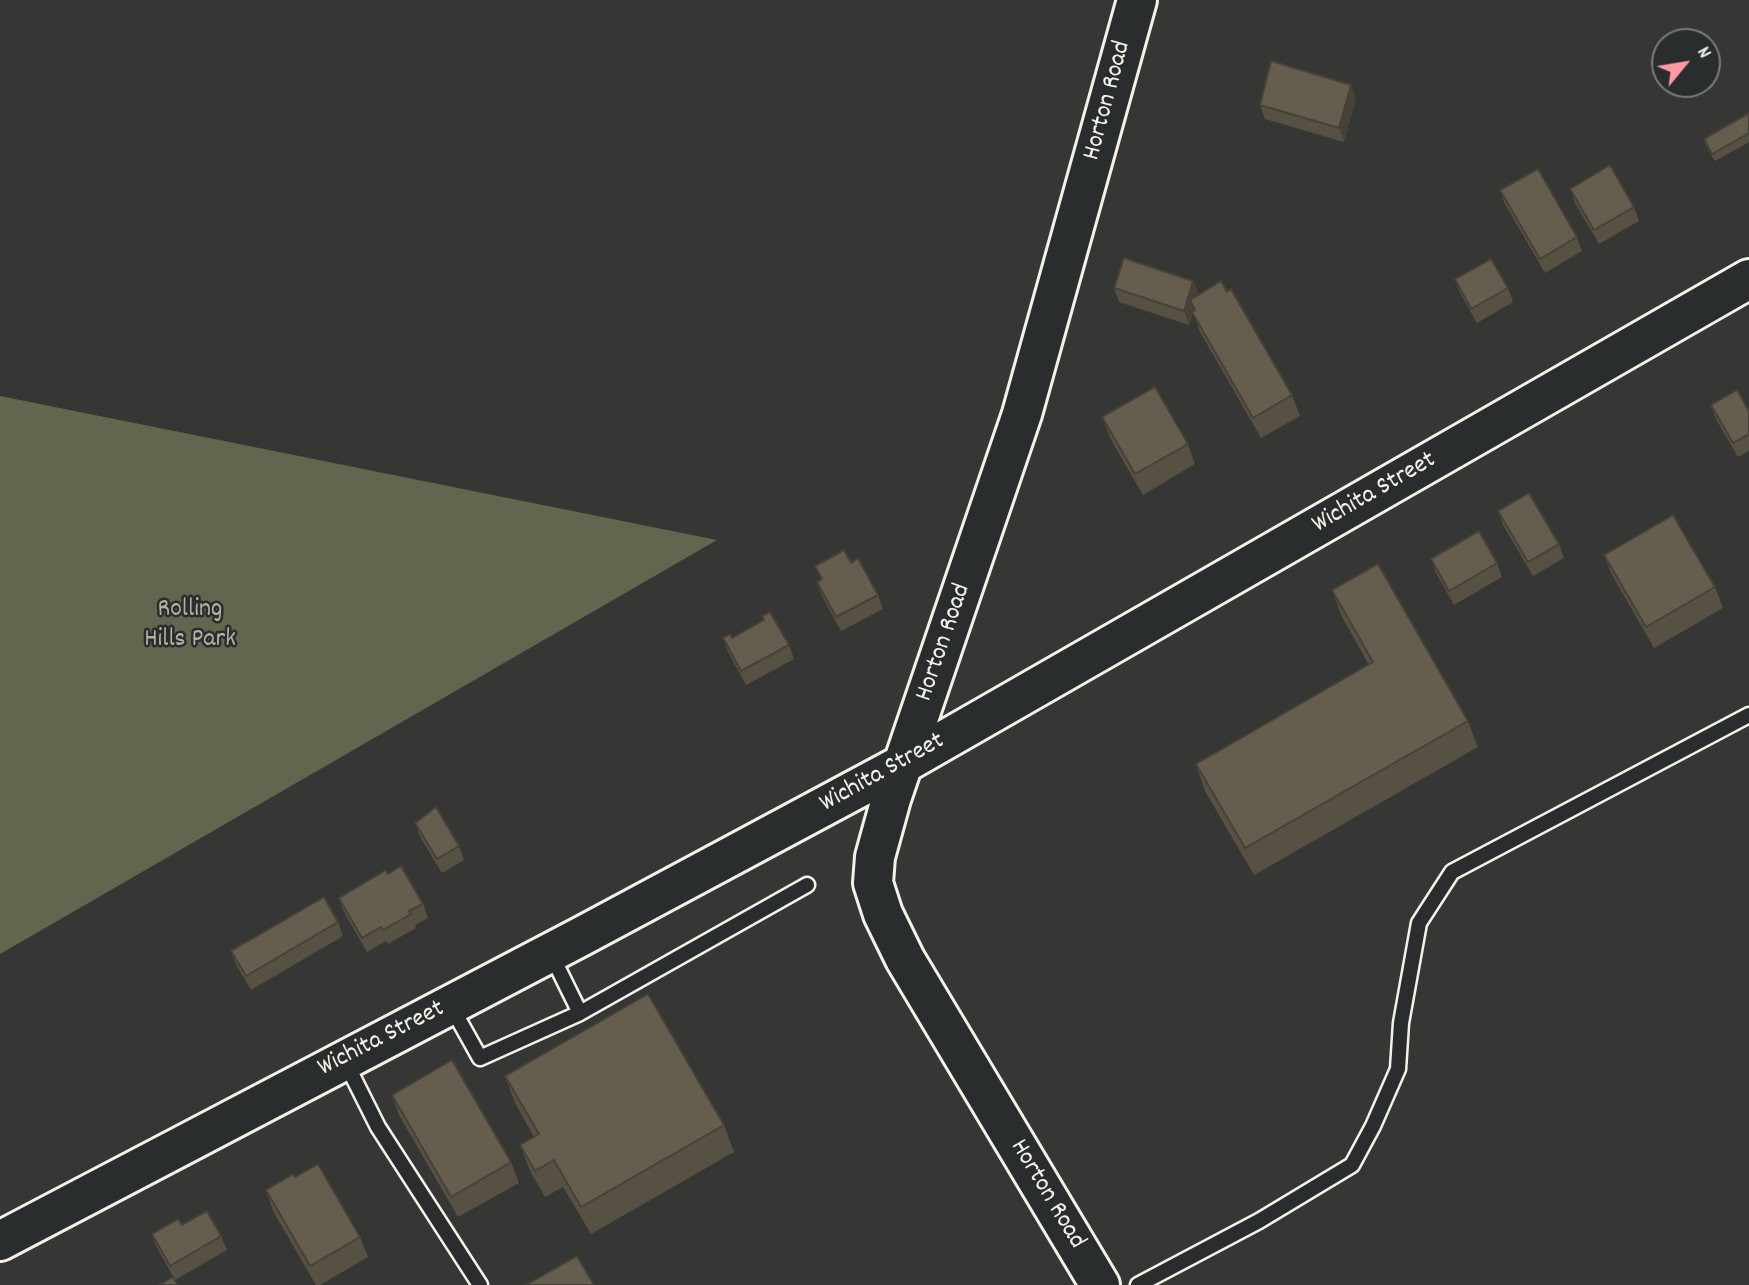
<!DOCTYPE html>
<html>
<head>
<meta charset="utf-8">
<style>
	body { margin:0 }
	#map { position:relative; width:1749px; height:1285px; overflow:hidden; background:#363734; font-family:Dekko,sans-serif }
	canvas { display:block }
	.north { position:absolute; left:1651px; top:28px; width:70px; height:70px; box-sizing:border-box; background:#2a2d2e; border:2px solid #7b7b78; border-radius:50%; rotate:60deg; font-size:19px; font-weight:700; line-height:28px; text-align:center; color:#f4f1e8 }
	.north::after { content:''; display:block; margin:auto; width:24px; height:32px; background:#ff9aa2; clip-path:polygon(50% 0,100% 100%,50% 72%,0 100%) }
</style>
</head>
<body>
<div id="map">
<canvas width="1749" height="1285"></canvas>
<div class="north">N</div>
</div>
<script>
const context = document.querySelector('canvas').getContext('2d');
context.lineJoin = 'round';
function paint(path, color) { context.fillStyle = color; context.fill(path, 'evenodd'); }
const poly = rows => new Path2D(rows.map(r => 'M' + r).join(''));
function stroke(path, color, width, dash) { context.strokeStyle = color; context.lineWidth = width; context.lineCap = dash ? 'butt' : 'round'; context.setLineDash(dash || []); context.stroke(path); }
function write(font, color, halo, rows, align = 'center') {
  context.font = font + ' Dekko,sans-serif'; context.lineWidth = 5; context.setLineDash([]); context.textBaseline = 'middle'; context.strokeStyle = halo; context.fillStyle = color; for (const [text, x, y, turn = 0] of rows) {
    context.save(); context.translate(x, y); context.rotate((+turn || 0) * Math.PI / 180); context.textAlign = isNaN(turn) ? turn : align; if (halo) context.strokeText(text, 0, 0); context.fillText(text, 0, 0); context.restore();
  }
}
paint(poly([
	[0,396,717,540,0,954]
]), '#61674e');
const lane = poly([
	[551,954,580,1013,807,885],
	[451,1006,480,1058,580,1013],
	[345,1061,378,1127,480,1285],
	[1138,1285,1259,1221,1352,1165,1373,1126,1398,1069,1401,1023,1419,923,1452,872,1749,715]
]);
const secondary = poly([
	[0,1241,582,936,903,764,1749,279],
	[1100,1285,905,959,883,914,873,883,875,857,891,799,1022,414,1137,0]
]);
stroke(lane, '#f4f1e8', 19);
stroke(secondary, '#f4f1e8', 44);
stroke(lane, '#2a2d2e', 14);
stroke(secondary, '#2a2d2e', 38);
paint(poly([
	[1351,85,1356,99,1344,142,1265,119,1260,105],
	[1749,113,1749,142,1715,161,1706,146,1704,139],
	[1570,189,1634,207,1639,221,1599,244,1575,203],
	[1500,190,1577,237,1582,251,1545,273,1505,204],
	[1455,279,1508,288,1513,302,1477,323,1460,293],
	[1193,281,1198,295,1292,395,1300,416,1261,438,1200,332,1193,313,1189,325,1119,302,1114,288],
	[1711,405,1749,411,1749,451,1738,457,1716,419],
	[1102,417,1188,444,1195,464,1143,495,1110,438],
	[1498,511,1559,544,1564,558,1533,576,1503,525],
	[1604,555,1715,587,1723,608,1654,648,1612,575],
	[1431,559,1497,563,1502,577,1454,605,1436,573],
	[851,563,878,595,883,609,841,631,822,596,817,582,821,580,815,566],
	[1332,590,1468,721,1478,747,1254,875,1205,791,1196,764,1369,665,1342,617],
	[762,616,789,645,794,659,746,685,728,652,723,638,732,638,763,620],
	[415,823,459,846,464,860,442,873,420,837],
	[388,874,423,904,428,918,415,925,416,928,388,944,386,941,367,952,344,912,339,898],
	[338,922,343,936,251,990,236,965,231,951],
	[505,1076,724,1125,734,1152,591,1234,563,1187,545,1197,530,1171,520,1145,534,1137,515,1103],
	[392,1095,511,1162,519,1183,458,1217,399,1115],
	[295,1177,360,1237,368,1257,320,1285,316,1285,273,1211,266,1190],
	[182,1225,221,1236,227,1250,175,1280,157,1248,152,1234]
]), '#575143');
paint(poly([
	[1351,85,1356,99,1344,142,1339,128],
	[1193,281,1199,295,1190,300,1194,310,1189,325,1184,311]
]), '#474237');
const building = poly([
	[1271,61,1351,85,1339,128,1260,105,1271,61],
	[1749,113,1749,133,1712,154,1704,139,1749,113],
	[1610,165,1634,207,1594,230,1570,189,1610,165],
	[1538,169,1577,237,1540,259,1500,190,1538,169],
	[1124,258,1193,281,1184,311,1114,288,1124,258],
	[1491,259,1508,288,1471,309,1455,279,1491,259],
	[1221,281,1227,292,1231,289,1292,395,1253,418,1192,312,1195,310,1190,300,1221,281],
	[1155,387,1188,444,1135,474,1102,417,1155,387],
	[1737,390,1749,411,1749,434,1733,443,1711,405,1737,390],
	[1529,493,1559,544,1528,562,1498,511,1529,493],
	[1673,515,1715,587,1646,627,1604,555,1673,515],
	[1479,531,1497,563,1449,591,1431,559,1479,531],
	[844,550,851,563,858,558,878,595,836,617,817,582,822,579,815,566,844,550],
	[1378,564,1468,721,1245,848,1196,764,1373,662,1332,590,1378,564],
	[770,612,789,645,741,671,723,638,730,634,732,638,764,620,762,616,770,612],
	[436,807,459,846,437,859,415,823,436,807],
	[401,866,423,904,409,911,411,914,383,930,381,927,362,938,339,898,386,870,388,874,401,866],
	[324,897,338,922,246,976,231,951,324,897],
	[648,994,724,1125,581,1207,554,1160,535,1171,520,1145,539,1134,505,1076,648,994],
	[452,1060,511,1162,451,1197,392,1095,452,1060],
	[318,1164,360,1237,310,1266,266,1190,293,1174,295,1177,318,1164],
	[207,1211,221,1236,170,1266,152,1234,178,1219,182,1225,207,1211],
	[577,1256,594,1285,526,1285,577,1256],
	[173,1277,178,1285,159,1285,173,1277]
]);
paint(building, '#655e4e');
stroke(building, '#474237', 2);
write('26px', '#f4f1e8', '#2a2d2e', [
	["Horton Road",1109,101,-75],
	["Wichita Street",1375,494,-30],
	["Horton Road",945,643,-71],
	["Wichita Street",883,774,-29],
	["Wichita Street",382,1040,-27],
	["Horton Road",1046,1195,59]
]);
write('26px', '#b2b3a3', '#2a2d2e', [
	["Rolling",190,611],
	["Hills Park",190,641]
]);
</script>
</body>
</html>
